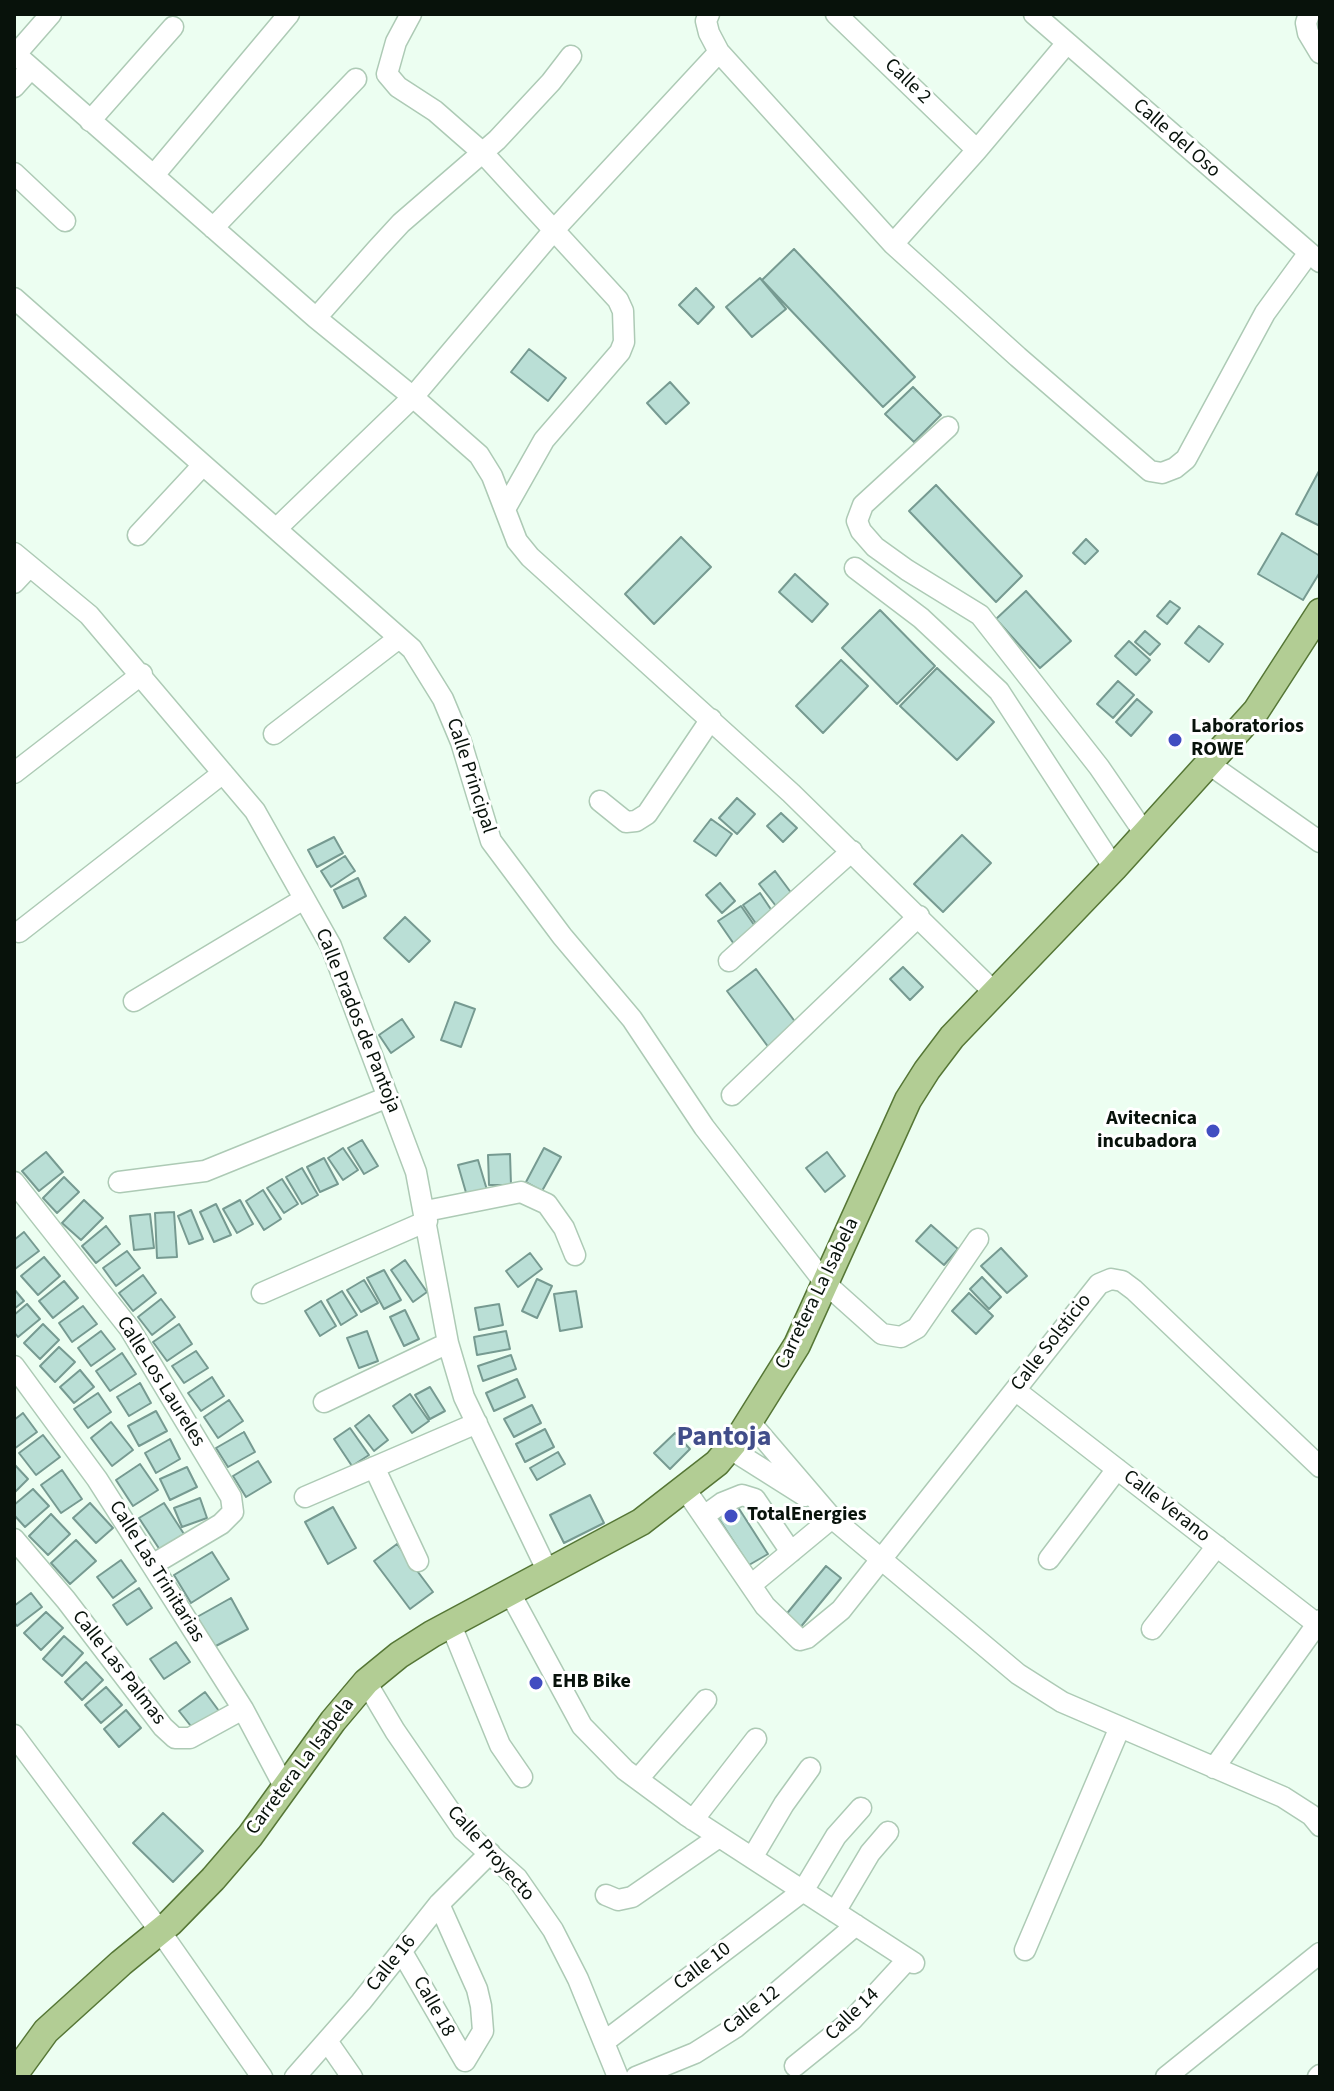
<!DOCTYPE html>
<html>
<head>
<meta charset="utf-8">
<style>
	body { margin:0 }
	#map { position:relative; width:1334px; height:2091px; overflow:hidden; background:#ecfef1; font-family:"Source Sans 3",sans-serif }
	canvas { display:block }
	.frame { position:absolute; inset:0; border:16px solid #08120b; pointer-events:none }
</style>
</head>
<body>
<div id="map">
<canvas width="1334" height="2091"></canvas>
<div class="frame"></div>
</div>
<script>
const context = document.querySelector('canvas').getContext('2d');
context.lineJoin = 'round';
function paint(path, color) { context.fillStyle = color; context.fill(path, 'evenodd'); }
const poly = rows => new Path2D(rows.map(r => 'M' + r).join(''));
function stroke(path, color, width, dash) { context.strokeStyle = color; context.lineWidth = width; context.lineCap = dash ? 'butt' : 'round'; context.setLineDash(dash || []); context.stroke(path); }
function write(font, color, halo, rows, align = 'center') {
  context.font = font + ' "Source Sans 3",sans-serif'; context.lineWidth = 6; context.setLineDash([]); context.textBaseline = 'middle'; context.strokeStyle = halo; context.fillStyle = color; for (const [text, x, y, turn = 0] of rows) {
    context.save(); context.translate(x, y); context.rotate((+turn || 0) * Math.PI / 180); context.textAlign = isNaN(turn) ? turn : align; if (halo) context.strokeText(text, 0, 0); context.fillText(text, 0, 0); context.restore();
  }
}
const building = poly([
	[794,249,915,377,883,407,762,280,794,249],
	[760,278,786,309,752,337,726,307,760,278],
	[696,288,714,307,698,324,679,305,696,288],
	[529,349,566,378,548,401,511,372,529,349],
	[670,382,689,403,666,424,647,403,670,382],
	[913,387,941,415,914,442,885,414,913,387],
	[1319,471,1320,472,1320,526,1296,514,1319,471],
	[936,485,1022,576,996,602,909,511,936,485],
	[1282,533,1320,556,1320,572,1303,600,1258,574,1282,533],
	[681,537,711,567,654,624,625,594,681,537],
	[1086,539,1098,551,1085,564,1073,553,1086,539],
	[795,574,828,604,812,622,779,592,795,574],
	[1026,591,1071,641,1040,668,996,619,1026,591],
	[1170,601,1180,608,1167,624,1157,616,1170,601],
	[880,610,935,666,897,704,842,648,880,610],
	[1199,626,1223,644,1209,662,1185,643,1199,626],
	[1145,631,1160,644,1150,655,1135,642,1145,631],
	[1129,641,1150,660,1136,675,1115,656,1129,641],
	[841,660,868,686,823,733,796,706,841,660],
	[937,668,994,722,957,760,900,706,937,668],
	[1118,681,1134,695,1113,718,1097,704,1118,681],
	[1137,699,1152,712,1131,736,1116,722,1137,699],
	[737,798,755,814,737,834,719,818,737,798],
	[781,813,797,828,783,842,767,826,781,813],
	[711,819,732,834,716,856,694,841,711,819],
	[962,835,991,863,943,912,914,884,962,835],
	[334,837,343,853,317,867,308,850,334,837],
	[345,856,355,871,331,887,321,871,345,856],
	[775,871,795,898,779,910,759,884,775,871],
	[358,878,366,896,343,908,334,890,358,878],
	[720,883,735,901,722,913,706,895,720,883],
	[760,893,776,917,759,928,743,905,760,893],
	[741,906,759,932,736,947,718,921,741,906],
	[405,917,430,941,409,962,384,938,405,917],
	[903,967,923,987,910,1000,890,979,903,967],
	[756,969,799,1027,769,1048,727,991,756,969],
	[455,1002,475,1009,461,1047,441,1040,455,1002],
	[402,1019,414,1037,391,1053,379,1035,402,1019],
	[362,1140,378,1166,364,1174,348,1148,362,1140],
	[343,1148,358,1170,343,1180,328,1158,343,1148],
	[544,1148,561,1157,542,1191,526,1182,544,1148],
	[46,1152,63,1172,39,1191,22,1171,46,1152],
	[827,1152,845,1176,825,1192,806,1168,827,1152],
	[510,1154,511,1185,489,1185,488,1155,510,1154],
	[324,1158,338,1184,320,1192,307,1167,324,1158],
	[478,1160,487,1190,467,1196,458,1165,478,1160],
	[302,1168,318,1195,302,1204,286,1177,302,1168],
	[64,1177,79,1192,57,1213,43,1198,64,1177],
	[282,1179,298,1204,284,1213,267,1188,282,1179],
	[263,1190,281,1219,264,1230,246,1201,263,1190],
	[84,1200,103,1218,81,1240,62,1223,84,1200],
	[240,1200,253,1224,237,1233,223,1209,240,1200],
	[216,1204,231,1235,214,1242,200,1212,216,1204],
	[191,1210,203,1239,189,1244,178,1216,191,1210],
	[174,1212,177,1257,157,1258,155,1213,174,1212],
	[150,1214,154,1248,134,1250,130,1216,150,1214],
	[931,1225,958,1249,944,1265,916,1241,931,1225],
	[106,1226,120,1244,96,1263,82,1246,106,1226],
	[24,1232,39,1251,15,1269,14,1240,24,1232],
	[1001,1248,1027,1276,1007,1293,981,1266,1001,1248],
	[127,1251,140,1268,116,1286,103,1268,127,1251],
	[530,1253,542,1269,518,1287,506,1271,530,1253],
	[44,1257,60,1276,38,1295,21,1276,44,1257],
	[405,1260,427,1292,413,1302,391,1270,405,1260],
	[384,1270,401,1300,384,1309,367,1278,384,1270],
	[143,1275,156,1293,133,1311,119,1293,143,1275],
	[982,1277,1001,1297,989,1309,970,1289,982,1277],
	[537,1279,552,1286,537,1318,522,1311,537,1279],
	[364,1280,378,1303,361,1312,347,1290,364,1280],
	[64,1281,78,1298,53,1318,39,1301,64,1281],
	[14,1289,24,1301,14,1309,14,1289],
	[342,1291,357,1315,341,1325,327,1300,342,1291],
	[576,1291,582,1327,560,1331,554,1294,576,1291],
	[969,1293,993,1316,976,1334,952,1311,969,1293],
	[161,1299,175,1317,152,1335,138,1317,161,1299],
	[321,1301,336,1326,320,1336,305,1311,321,1301],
	[27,1304,40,1319,18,1337,14,1332,14,1315,27,1304],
	[499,1304,503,1325,479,1330,475,1308,499,1304],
	[83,1306,97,1324,72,1342,59,1323,83,1306],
	[405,1310,419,1339,404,1346,390,1317,405,1310],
	[43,1324,59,1340,40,1359,24,1343,43,1324],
	[179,1324,192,1344,167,1361,153,1342,179,1324],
	[101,1331,115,1349,91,1366,78,1348,101,1331],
	[367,1331,378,1361,359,1368,347,1338,367,1331],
	[506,1331,510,1349,477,1355,474,1337,506,1331],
	[59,1347,75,1362,55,1382,40,1366,59,1347],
	[196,1351,208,1368,184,1383,172,1366,196,1351],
	[122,1353,136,1374,110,1391,96,1371,122,1353],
	[511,1355,516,1369,483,1381,478,1366,511,1355],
	[80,1370,94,1387,74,1403,60,1387,80,1370],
	[212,1377,224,1396,201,1411,188,1393,212,1377],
	[517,1379,525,1397,494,1411,486,1393,517,1379],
	[140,1383,151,1403,129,1416,117,1397,140,1383],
	[430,1387,445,1411,430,1419,415,1395,430,1387],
	[98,1393,111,1412,88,1428,74,1409,98,1393],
	[410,1394,429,1421,412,1433,393,1406,410,1394],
	[229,1400,243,1421,218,1438,204,1417,229,1400],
	[532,1405,541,1423,514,1437,504,1419,532,1405],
	[156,1411,167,1431,139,1446,128,1426,156,1411],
	[23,1413,37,1432,14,1449,14,1420,23,1413],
	[369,1415,388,1440,374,1451,355,1426,369,1415],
	[111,1422,133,1450,112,1466,91,1438,111,1422],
	[350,1428,369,1455,352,1466,334,1439,350,1428],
	[545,1429,554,1447,525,1462,516,1444,545,1429],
	[244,1432,255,1452,228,1467,216,1448,244,1432],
	[675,1433,690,1449,670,1469,654,1453,675,1433],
	[43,1435,60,1457,36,1475,19,1453,43,1435],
	[170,1439,180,1459,156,1473,145,1453,170,1439],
	[558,1452,565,1464,537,1480,530,1468,558,1452],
	[258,1461,271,1482,246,1497,233,1476,258,1461],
	[14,1464,28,1479,14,1493,14,1464],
	[140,1464,158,1490,133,1506,116,1480,140,1464],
	[187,1467,197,1487,170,1500,160,1479,187,1467],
	[62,1470,82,1499,61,1513,41,1485,62,1470],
	[33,1489,49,1506,25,1527,14,1515,14,1505,33,1489],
	[590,1495,604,1523,564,1543,550,1515,590,1495],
	[200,1498,207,1518,182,1527,174,1508,200,1498],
	[90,1503,113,1528,96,1543,73,1518,90,1503],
	[164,1503,184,1534,160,1550,139,1518,164,1503],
	[736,1504,768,1554,749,1565,717,1516,736,1504],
	[333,1507,356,1548,328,1564,305,1522,333,1507],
	[51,1514,70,1534,48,1555,29,1536,51,1514],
	[76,1540,96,1561,70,1584,51,1563,76,1540],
	[397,1544,433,1592,410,1609,374,1561,397,1544],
	[212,1552,229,1579,191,1603,174,1575,212,1552],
	[121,1560,136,1581,113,1598,97,1577,121,1560],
	[826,1566,841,1578,799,1629,784,1617,826,1566],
	[139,1588,152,1608,127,1625,113,1605,139,1588],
	[31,1593,42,1607,17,1626,14,1622,14,1606,31,1593],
	[231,1598,248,1629,214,1647,197,1617,231,1598],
	[46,1612,63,1628,41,1650,24,1633,46,1612],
	[64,1636,83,1653,62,1676,43,1659,64,1636],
	[176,1642,190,1662,164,1679,150,1659,176,1642],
	[86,1662,103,1680,82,1700,65,1682,86,1662],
	[106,1687,122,1705,101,1723,85,1705,106,1687],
	[205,1692,219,1711,194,1730,179,1711,205,1692],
	[126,1710,141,1728,119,1747,104,1729,126,1710],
	[163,1813,203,1851,173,1882,133,1843,163,1813]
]);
paint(building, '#badfd6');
stroke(building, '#769a91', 2);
const minor = poly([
	[411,14,396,42,387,74,398,87,435,111,483,153,618,300,623,311,624,342,620,352,544,440,505,509],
	[709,14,706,21,709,33,719,52,893,244,1018,357,1150,471,1162,473,1175,468,1186,459,1265,313,1308,254],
	[836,14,977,150],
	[1034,14,1320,262],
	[1309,14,1306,23,1308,33,1320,53],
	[14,53,316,318,413,397,479,455,492,476,517,541,530,557,791,793,994,992],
	[16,54,51,14],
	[14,87,31,68],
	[90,121,173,27],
	[14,173,65,221],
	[154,175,289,14],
	[213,228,356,79],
	[893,244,977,150,1067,43],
	[14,298,412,649,443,699,461,742,491,841,562,936,632,1019,704,1127,825,1283,882,1334,901,1337,917,1328,978,1239],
	[316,318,377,249,401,223,497,140,551,82,571,56],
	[948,427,863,505,857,521,861,531,875,547,907,570,980,615,1099,767,1145,834],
	[276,529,413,397,554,230,719,52],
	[138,535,203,465],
	[14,553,89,615,255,811,331,946,416,1172,448,1343,464,1397,548,1572],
	[855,568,921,618,999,691,1114,868],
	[14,583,29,567],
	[274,734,399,638],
	[1209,764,1320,842],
	[14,773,142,674],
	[600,801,626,822,636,821,647,814,711,719],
	[19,932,223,773],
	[729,961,852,851],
	[134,1001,304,899],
	[732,1095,919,916],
	[14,1182,130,1329,231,1497,233,1512,221,1524,152,1565],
	[119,1182,205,1171,388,1097],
	[426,1211,521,1192,547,1204,564,1228,575,1255],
	[262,1293,427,1221],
	[14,1366,97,1479,152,1565,243,1709,285,1788],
	[1015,1390,1317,1624],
	[324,1402,448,1343],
	[749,1421,832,1518,1018,1674,1062,1702,1283,1797,1311,1815,1320,1826],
	[729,1448,805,1496],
	[374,1467,418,1561],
	[685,1489,765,1606,800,1640,807,1638,841,1610,1099,1284,1111,1279,1122,1281,1134,1290,1320,1467],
	[305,1497,477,1423],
	[704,1516,722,1503,742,1495,755,1499,791,1552],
	[14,1539,66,1600,163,1727,175,1738,190,1738,243,1709],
	[1049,1559,1117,1469],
	[751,1585,832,1518],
	[510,1593,582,1726,625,1770,686,1815,914,1963],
	[451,1625,500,1745,522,1777],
	[1152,1629,1217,1546],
	[366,1682,395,1731,463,1830,517,1878,553,1930,578,1979,618,2077],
	[14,1735,160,1931,262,2077],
	[1214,1768,1320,1620],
	[638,1779,706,1700],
	[693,1820,756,1739],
	[752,1858,784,1804,810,1768],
	[606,1895,618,1900,632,1897,719,1837],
	[835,1912,870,1853,888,1832],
	[1025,1950,1120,1727],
	[402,1952,465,2061,483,2031,481,2006,477,1989,439,1904],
	[327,2041,352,2077],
	[604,2042,803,1891,836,1836,861,1808],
	[795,2066,852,2020,908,1959],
	[295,2077,361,2002,439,1904,490,1853],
	[636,2077,695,2053,736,2027,856,1925],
	[1166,2077,1320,1953],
	[1318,2077,1320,2075]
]);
const major = poly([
	[14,2075,46,2031,121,1963,170,1923,213,1879,250,1836,333,1721,366,1682,399,1655,432,1634,641,1522,717,1463,742,1433,797,1345,908,1100,927,1070,952,1037,1114,868,1256,711,1320,612]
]);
stroke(minor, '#adcab5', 23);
stroke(major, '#557635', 29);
stroke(minor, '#fff', 20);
stroke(major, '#b2cd94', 26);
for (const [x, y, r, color] of [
	[1175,740,8,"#414dc1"],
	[1213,1131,8,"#414dc1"],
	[731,1516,8,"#414dc1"],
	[536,1683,8,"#414dc1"]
]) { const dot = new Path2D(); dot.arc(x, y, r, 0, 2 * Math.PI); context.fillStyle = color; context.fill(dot); stroke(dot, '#fff', 3); }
write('20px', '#08120b', '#fff', [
	["Calle 2",907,82,44],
	["Calle del Oso",1176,139,41],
	["Calle Principal",470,776,72],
	["Calle Prados de Pantoja",357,1021,68],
	["Carretera La Isabela",818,1294,-64],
	["Calle Solsticio",1052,1343,-52],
	["Calle Los Laureles",160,1382,58],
	["Calle Verano",1166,1507,38],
	["Calle Las Trinitarias",156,1572,58],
	["Calle Las Palmas",118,1668,52],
	["Carretera La Isabela",301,1767,-53],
	["Calle Proyecto",490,1854,48],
	["Calle 16",392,1964,-51],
	["Calle 10",703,1967,-37],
	["Calle 18",433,2007,61],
	["Calle 12",752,2011,-38],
	["Calle 14",853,2015,-44]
]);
write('bold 20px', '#08120b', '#fff', [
	["Laboratorios",1191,728],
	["ROWE",1191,751],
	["Avitecnica",1197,1120,"right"],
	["incubadora",1197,1143,"right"],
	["TotalEnergies",747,1516],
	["EHB Bike",552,1683]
], 'left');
write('bold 28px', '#414d8a', '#fff', [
	["Pantoja",724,1439]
]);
</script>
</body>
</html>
